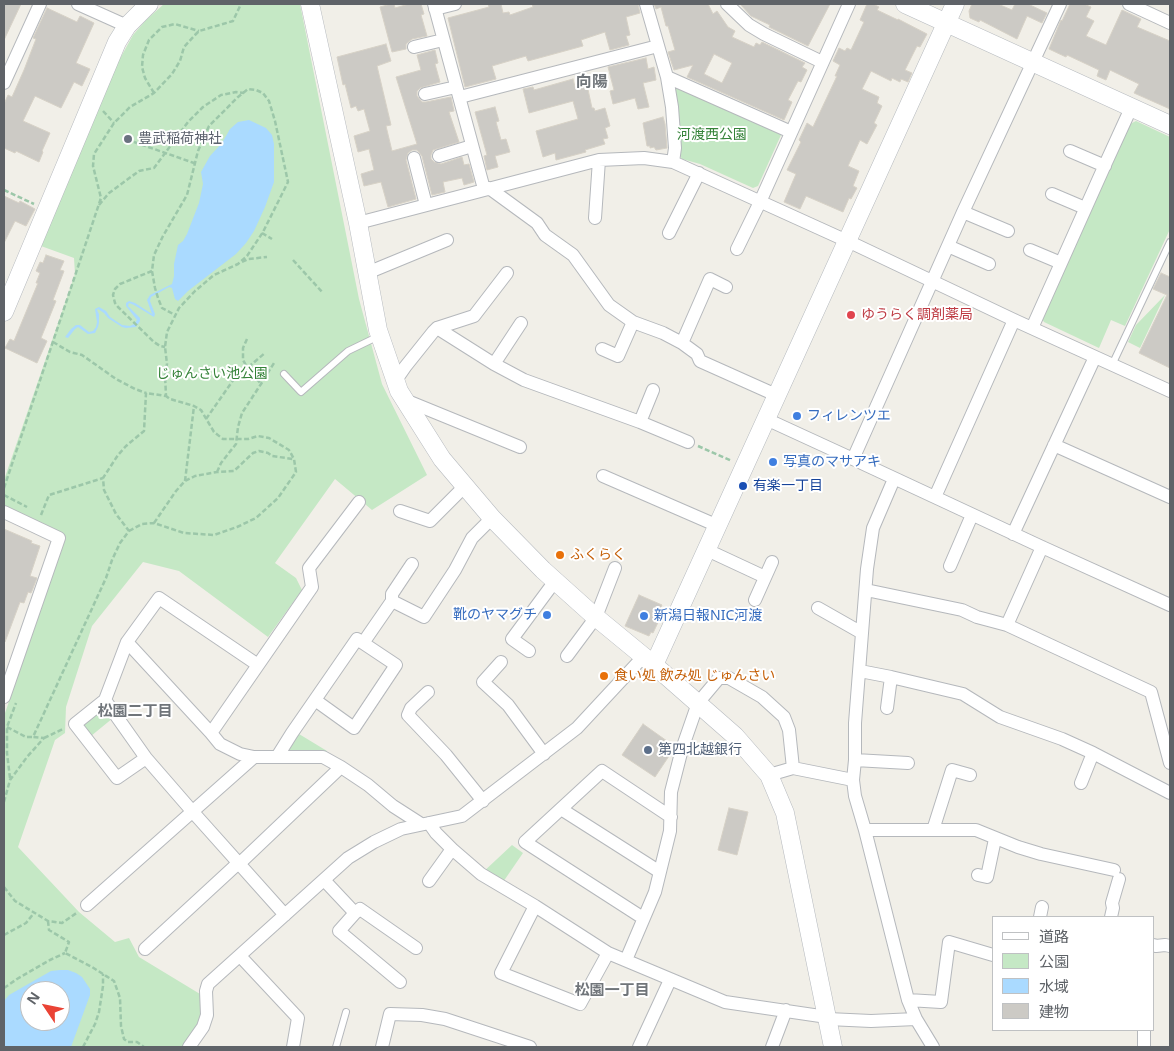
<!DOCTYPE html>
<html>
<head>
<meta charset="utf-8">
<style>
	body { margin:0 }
	#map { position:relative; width:1174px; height:1051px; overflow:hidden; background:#f1efe8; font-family:"Noto Sans","Noto Sans JP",sans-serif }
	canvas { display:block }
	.frame { position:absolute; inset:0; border:5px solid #5f6368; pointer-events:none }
	.legend { position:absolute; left:992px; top:916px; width:162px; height:115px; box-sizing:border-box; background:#fff; border:1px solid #bfc1c3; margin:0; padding:6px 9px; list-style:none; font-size:15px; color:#5f6368 }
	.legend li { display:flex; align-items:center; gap:10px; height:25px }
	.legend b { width:25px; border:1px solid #bfc1c3 }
	.north { position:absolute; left:20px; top:981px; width:50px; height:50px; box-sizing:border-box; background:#fff; border:1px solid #bfc1c3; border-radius:50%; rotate:304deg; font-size:14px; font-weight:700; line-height:20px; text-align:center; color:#5f6368 }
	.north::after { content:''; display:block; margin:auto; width:18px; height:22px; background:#ea4335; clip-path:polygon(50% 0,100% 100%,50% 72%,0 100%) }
</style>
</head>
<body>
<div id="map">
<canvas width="1174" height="1051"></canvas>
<div class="frame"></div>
<ul class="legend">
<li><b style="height:6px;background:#fff"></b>道路</li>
<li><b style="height:14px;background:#c5e8c5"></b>公園</li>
<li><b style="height:14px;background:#aadaff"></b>水域</li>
<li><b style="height:14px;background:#cccac5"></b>建物</li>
</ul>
<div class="north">N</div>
</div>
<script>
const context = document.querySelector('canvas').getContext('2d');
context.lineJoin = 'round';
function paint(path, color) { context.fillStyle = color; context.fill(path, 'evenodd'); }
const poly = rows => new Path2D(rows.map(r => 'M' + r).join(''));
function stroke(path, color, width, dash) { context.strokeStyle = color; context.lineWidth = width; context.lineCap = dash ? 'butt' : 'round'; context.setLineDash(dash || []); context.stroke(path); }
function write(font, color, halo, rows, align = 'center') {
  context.font = font + ' "Noto Sans","Noto Sans JP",sans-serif'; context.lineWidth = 4; context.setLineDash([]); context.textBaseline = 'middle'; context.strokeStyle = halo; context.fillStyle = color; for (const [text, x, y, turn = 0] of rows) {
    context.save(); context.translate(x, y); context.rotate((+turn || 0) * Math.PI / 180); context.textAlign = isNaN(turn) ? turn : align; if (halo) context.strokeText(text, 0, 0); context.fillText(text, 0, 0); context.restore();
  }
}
paint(poly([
	[164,4,300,4,359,299,382,384,427,475,372,510,335,479,275,563,296,578,302,590,268,637,179,571,143,562,92,626,66,707,65,733,55,740,18,847,79,912,115,942,129,938,139,957,200,994,202,1010,200,1023,182,1047,4,1047,4,716,65,539,65,535,4,506,4,480,75,274,74,258,41,246,117,64,133,35,146,20],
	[30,991,60,991,60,1021,30,1021],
	[678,85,780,131,781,135,758,186,753,188,700,164,682,159,679,154,679,119,675,89],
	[1136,121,1170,137,1170,229,1125,326,1111,320,1099,348,1044,322,1041,317,1130,124],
	[1165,295,1140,348,1128,342,1136,325],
	[100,707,106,710,113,718,91,736,84,727,84,720],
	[299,734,327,751,324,754,292,754,289,749],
	[512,845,523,853,501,885,481,874]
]), '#c5e8c5');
paint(poly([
	[249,120,266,128,272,135,274,144,274,182,265,207,254,231,246,243,236,254,188,291,178,301,175,299,172,288,169,287,151,297,150,301,155,314,154,317,134,305,129,303,128,306,140,318,140,321,136,327,126,328,122,327,108,318,104,313,98,309,97,310,99,314,99,323,98,327,95,333,88,334,78,327,75,329,68,338,65,337,71,329,76,325,80,325,89,332,93,331,96,327,97,322,95,309,99,307,106,311,110,317,122,325,130,326,134,324,137,320,126,306,126,303,129,301,135,303,152,314,147,300,150,295,172,284,174,276,174,264,178,245,183,241,187,234,199,203,203,184,201,172,210,156,222,143,230,129,238,122],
	[60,970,68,970,76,973,82,977,90,989,90,995,71,1047,4,1047,4,1001,9,995,51,971],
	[30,991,60,991,60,1021,30,1021]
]), '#aadaff');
const building = poly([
	[4,4,21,4,4,40,4,4],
	[391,4,394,4,395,8,409,4,421,4,424,14,421,15,427,36,412,39,406,44,406,49,392,52,380,7,391,4],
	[488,4,501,4,503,13,509,12,510,15,533,7,532,4,638,4,640,13,626,17,630,35,626,36,629,45,610,50,605,32,581,40,583,46,528,61,526,56,492,66,496,79,465,87,448,18,489,7,488,4],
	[654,4,708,4,713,14,717,11,728,27,735,31,732,37,754,47,756,43,760,45,762,42,805,63,802,67,807,70,801,82,798,81,788,100,792,102,784,120,687,77,693,65,674,70,668,52,675,50,668,26,666,26,661,7,656,9,654,4],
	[714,54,732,63,722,83,704,74,714,54],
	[740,4,830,4,808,46,769,27,770,25,751,16,740,4],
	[867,4,873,4,879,7,877,10,898,20,898,19,927,34,920,47,917,46,905,70,912,73,908,82,901,79,900,82,892,78,891,81,871,71,862,89,879,97,877,103,882,106,874,123,877,125,867,144,860,140,848,166,859,171,853,186,857,188,851,199,849,198,843,212,806,196,800,209,784,202,796,174,787,170,801,142,799,140,807,123,813,127,837,76,835,76,840,65,833,61,839,48,845,51,847,48,851,50,864,22,860,20,867,4],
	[972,4,998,4,1012,10,1015,4,1028,4,1047,13,1042,23,1027,16,1017,39,980,20,979,22,970,18,969,11,972,4],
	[1070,4,1084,4,1091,7,1086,17,1094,21,1086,36,1106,45,1122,10,1141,19,1137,27,1170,41,1170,109,1134,93,1139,84,1110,70,1106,80,1097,76,1099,70,1067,55,1066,57,1049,49,1061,20,1062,21,1070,4],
	[47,8,77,22,80,16,94,23,76,63,90,69,82,86,74,82,61,108,35,96,23,121,50,133,42,151,43,152,39,162,16,151,15,153,4,148,4,104,8,95,12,97,24,70,36,39,33,38,47,8],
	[386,44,391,61,377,66,391,125,386,126,392,151,417,144,396,77,421,70,417,55,435,50,438,63,435,64,440,82,420,88,417,91,417,96,422,102,426,102,451,97,454,111,449,112,459,142,433,150,431,155,431,159,434,162,441,164,462,157,464,165,469,164,474,182,464,185,462,178,443,182,445,192,432,195,422,156,417,150,412,150,408,153,406,160,416,199,388,207,381,182,364,186,361,174,374,170,369,149,358,152,354,136,370,131,364,109,358,111,356,106,351,108,345,84,343,85,337,57,386,44],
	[646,58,648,69,654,67,656,80,643,83,649,107,638,109,635,98,613,104,610,91,614,90,608,67,646,58],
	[573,79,575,87,587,85,592,108,594,108,595,111,605,108,610,126,605,128,608,138,603,139,605,144,585,150,586,152,556,160,555,153,543,157,536,131,578,119,573,101,529,113,523,89,533,87,534,90,573,79],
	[495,107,499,121,496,122,501,140,506,139,510,152,495,156,498,167,487,170,484,156,487,155,475,112,495,107],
	[663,117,665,124,667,148,656,150,654,147,650,148,650,146,647,146,643,123,663,117],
	[4,196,19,203,20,201,35,209,26,226,15,221,4,243,4,196],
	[46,255,64,261,60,270,64,271,53,300,56,301,41,338,47,341,37,363,5,348,10,339,14,341,38,283,36,283,40,273,36,271,40,262,43,263,46,255],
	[1161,273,1170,277,1170,368,1139,353,1167,295,1153,289,1161,273],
	[4,529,32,541,31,543,40,546,30,576,37,578,32,591,31,593,28,592,24,603,20,602,5,642,4,642,4,529],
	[639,595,662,605,657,615,661,616,653,633,651,632,649,636,625,626,639,595],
	[643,724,674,746,673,750,655,777,622,755,643,724],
	[729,808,748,812,737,855,718,850,729,808]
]);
paint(building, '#cccac5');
stroke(building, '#d6d1c6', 1);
const lane = poly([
	[1112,365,1170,242],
	[284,374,301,392,348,351,379,336],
	[336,1047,346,1012]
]);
const street = poly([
	[78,4,127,26],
	[434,4,484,189],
	[646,4,667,77,672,107,675,148,673,162],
	[727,4,749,25,764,34,822,62],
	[1129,4,1170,23],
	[435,9,455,4],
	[414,47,443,40],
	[667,77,791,132],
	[4,83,40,4],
	[425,94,456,87],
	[460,97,658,46],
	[1070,151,1105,166],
	[439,156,472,146],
	[414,158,426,205],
	[489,188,537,223,545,235,573,255,609,305,633,322,663,333,682,343,697,354,700,361,776,395],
	[1052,194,1085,208],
	[963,212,1008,231],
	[595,218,599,160],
	[358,223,599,160,644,158,673,162,856,245,1014,320,1170,391],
	[669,233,699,173],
	[948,246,989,264],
	[737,249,760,202,849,4],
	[1030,250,1061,263],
	[367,273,447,240],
	[437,328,474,316,507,273],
	[1032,328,1104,167,1131,108],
	[682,343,710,279,726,287],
	[602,349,618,356,633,322],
	[494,364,521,323],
	[396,380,405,367,433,332,437,328,494,364,524,380,640,422,688,442],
	[405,400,520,447],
	[766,419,853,459,1042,547,1170,605],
	[640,422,653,390],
	[1054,445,1170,497],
	[853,459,963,212,1060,4],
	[603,476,718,526],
	[894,479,873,528,867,569,855,723,855,760,853,780,855,796,865,830,908,1000,916,1019,933,1047],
	[935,497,1014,320],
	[400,511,430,521,465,486],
	[4,512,59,538,4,697],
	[1013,534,1095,357],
	[707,550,765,577],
	[950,566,972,515],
	[866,590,962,610,977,617,1007,625,1151,692,1170,763],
	[755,600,772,562],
	[392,601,392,594,412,564],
	[818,608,862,633],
	[1007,625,1042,547],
	[127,642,211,733,312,587,309,568,359,502],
	[363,643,392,601,424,617,455,570,472,538,492,518],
	[529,651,512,639,555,581],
	[567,656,596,617,615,568],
	[501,662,483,682,508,705,544,754],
	[258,665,159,598,127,642,105,700,75,724,117,778,146,758,192,811,285,915],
	[860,671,891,677,963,694,1000,717,1062,739,1093,753,1170,793],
	[428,692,411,708,408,715,446,755,483,801],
	[105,700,146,758],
	[887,708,891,677],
	[211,733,220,744,240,754,254,757,323,757,341,767,368,785,393,806,421,824],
	[277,757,292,733,357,639,396,665,354,728,315,700],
	[855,760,908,763],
	[769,775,793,768,853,780],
	[1081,783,1093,753],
	[561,809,660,872],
	[429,823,436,833,452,849,481,874,535,906,608,953,725,1002,827,1017],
	[865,830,976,830,1018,847,1041,854,1114,870],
	[933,830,952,770,970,775],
	[978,875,987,877,995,839],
	[324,880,355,913,360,909,416,948],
	[429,881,452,849],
	[87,905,254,757],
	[535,906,501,973,580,1004,608,953],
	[355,913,339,931,400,982],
	[1040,917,1042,907],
	[1111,917,1113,908,1112,903,1119,879],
	[643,918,525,842,602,771,671,817],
	[1153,945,1156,946,1165,945,1170,946],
	[145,949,234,867,239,864,341,767],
	[240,956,298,1018,293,1047],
	[626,960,655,892,670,831,671,792,682,749,698,703,719,678,729,678,762,697,784,717,789,730,793,768],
	[908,1000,941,1002,949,942,993,955],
	[828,1019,871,1021,916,1019],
	[189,1047,203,1027,207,1015,206,991,208,984,348,858,374,842,401,829,462,816,577,728,643,657],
	[382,1047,390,1014,422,1015,445,1019,530,1047],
	[639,1047,670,980],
	[772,1047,786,1010],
	[1144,1047,1144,1030]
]);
const secondary = poly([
	[310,4,358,223,378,330,399,391,442,459,492,518,543,570,592,614,654,665,735,736,769,775,785,813,833,1047],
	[905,4,1170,125],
	[4,312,117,42,127,26,149,4],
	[654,665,955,4]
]);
stroke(lane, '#b5b8bc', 8);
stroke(street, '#b5b8bc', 14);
stroke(secondary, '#b6babf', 19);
stroke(poly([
	[154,93,145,78,142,67,143,55,149,40,162,27,175,24,199,31],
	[103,111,114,123],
	[134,142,194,163],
	[4,190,34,204],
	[99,205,109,193,139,171,154,168,188,122,203,107,221,95,236,92,244,93],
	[262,233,272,239],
	[293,260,323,293],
	[242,262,248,259,267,257],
	[152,271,120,284,115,289,113,295,115,303,118,307,154,342,160,346,165,347],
	[247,339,243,348,243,360,247,367,261,384],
	[53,342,70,352,82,355,116,379,135,389,146,393],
	[206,419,234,379,265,353],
	[698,446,732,461],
	[217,472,221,463,236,444,238,427,242,413,261,384,274,363],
	[185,481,194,406],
	[4,488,101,198,93,166,94,154,114,123,130,107,154,93,172,74,180,61,184,47,195,35,199,31,233,21,241,4],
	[4,495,27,507],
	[41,515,49,495,103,478],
	[154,523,176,491,185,481,195,476,217,472,234,471,253,453,259,451,268,453,272,456,293,459],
	[129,531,142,524,154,523,184,533,214,535,237,527,256,518,278,498,296,472,294,459,289,450,269,438,258,436,248,439,223,439,214,432,201,410,194,406,170,399,166,396],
	[7,727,26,737,33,737],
	[44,738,63,729],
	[10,778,7,753,7,727,16,703],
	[4,802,10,780,27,757,44,738,33,737,106,578,112,560,120,543,129,531,116,514,104,490,103,478,118,455,126,446,144,431,146,393,166,396,165,375,167,364,165,347,167,332,179,308,195,291,214,275,238,264,247,256,263,232,288,182,275,121,269,101,263,93,256,90,248,89,238,97,209,126,198,151,187,195,163,236,154,255,152,271,155,288,158,298,162,308,175,315],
	[4,887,15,901,48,921,62,923,78,912],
	[48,921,49,930,69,942,65,953,92,967,114,981,120,998,121,1026,124,1039,128,1042,137,1042,144,1047],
	[4,935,26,923,34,913],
	[4,988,17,979,50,960,65,953],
	[83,1047,95,1024,99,1012,103,986,103,974]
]), '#9cc7a9', 2.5, [5, 2.5]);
stroke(lane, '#fff', 6);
stroke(street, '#fff', 12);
stroke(secondary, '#fff', 18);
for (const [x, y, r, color] of [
	[128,139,5,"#6b7280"],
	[851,315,5,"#e0444e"],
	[797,416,5,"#3f7fe0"],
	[773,462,5,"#3f7fe0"],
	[743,486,5,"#1a4fb4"],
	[560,555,5,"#e8710a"],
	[547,615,5,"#3f7fe0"],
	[644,616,5,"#3f7fe0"],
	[604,676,5,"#e8710a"],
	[648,750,5,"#5c6f8a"]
]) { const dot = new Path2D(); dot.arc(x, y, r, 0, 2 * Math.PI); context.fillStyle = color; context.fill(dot); stroke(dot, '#fff', 2); }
write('14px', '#348238', '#fff', [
	["河渡西公園",712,135],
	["じゅんさい池公園",212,374]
]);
write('14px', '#5b616d', '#fff', [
	["豊武稲荷神社",138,139]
], 'left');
write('14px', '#be3a42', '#fff', [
	["ゆうらく調剤薬局",861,315]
], 'left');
write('14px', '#366cbe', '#fff', [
	["フィレンツエ",807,416],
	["写真のマサアキ",783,462],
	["靴のヤマグチ",537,615,"right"],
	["新潟日報NIC河渡",654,616]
], 'left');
write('14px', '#164399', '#fff', [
	["有楽一丁目",753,486]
], 'left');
write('14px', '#c56008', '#fff', [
	["ふくらく",570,555],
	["食い処 飲み処 じゅんさい",614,676]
], 'left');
write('14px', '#4e5e75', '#fff', [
	["第四北越銀行",658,750]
], 'left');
write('bold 15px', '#70757a', '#fff', [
	["松園二丁目",135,712],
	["松園一丁目",612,991]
]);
write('bold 16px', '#70757a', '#fff', [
	["向陽",592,82]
]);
</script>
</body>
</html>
